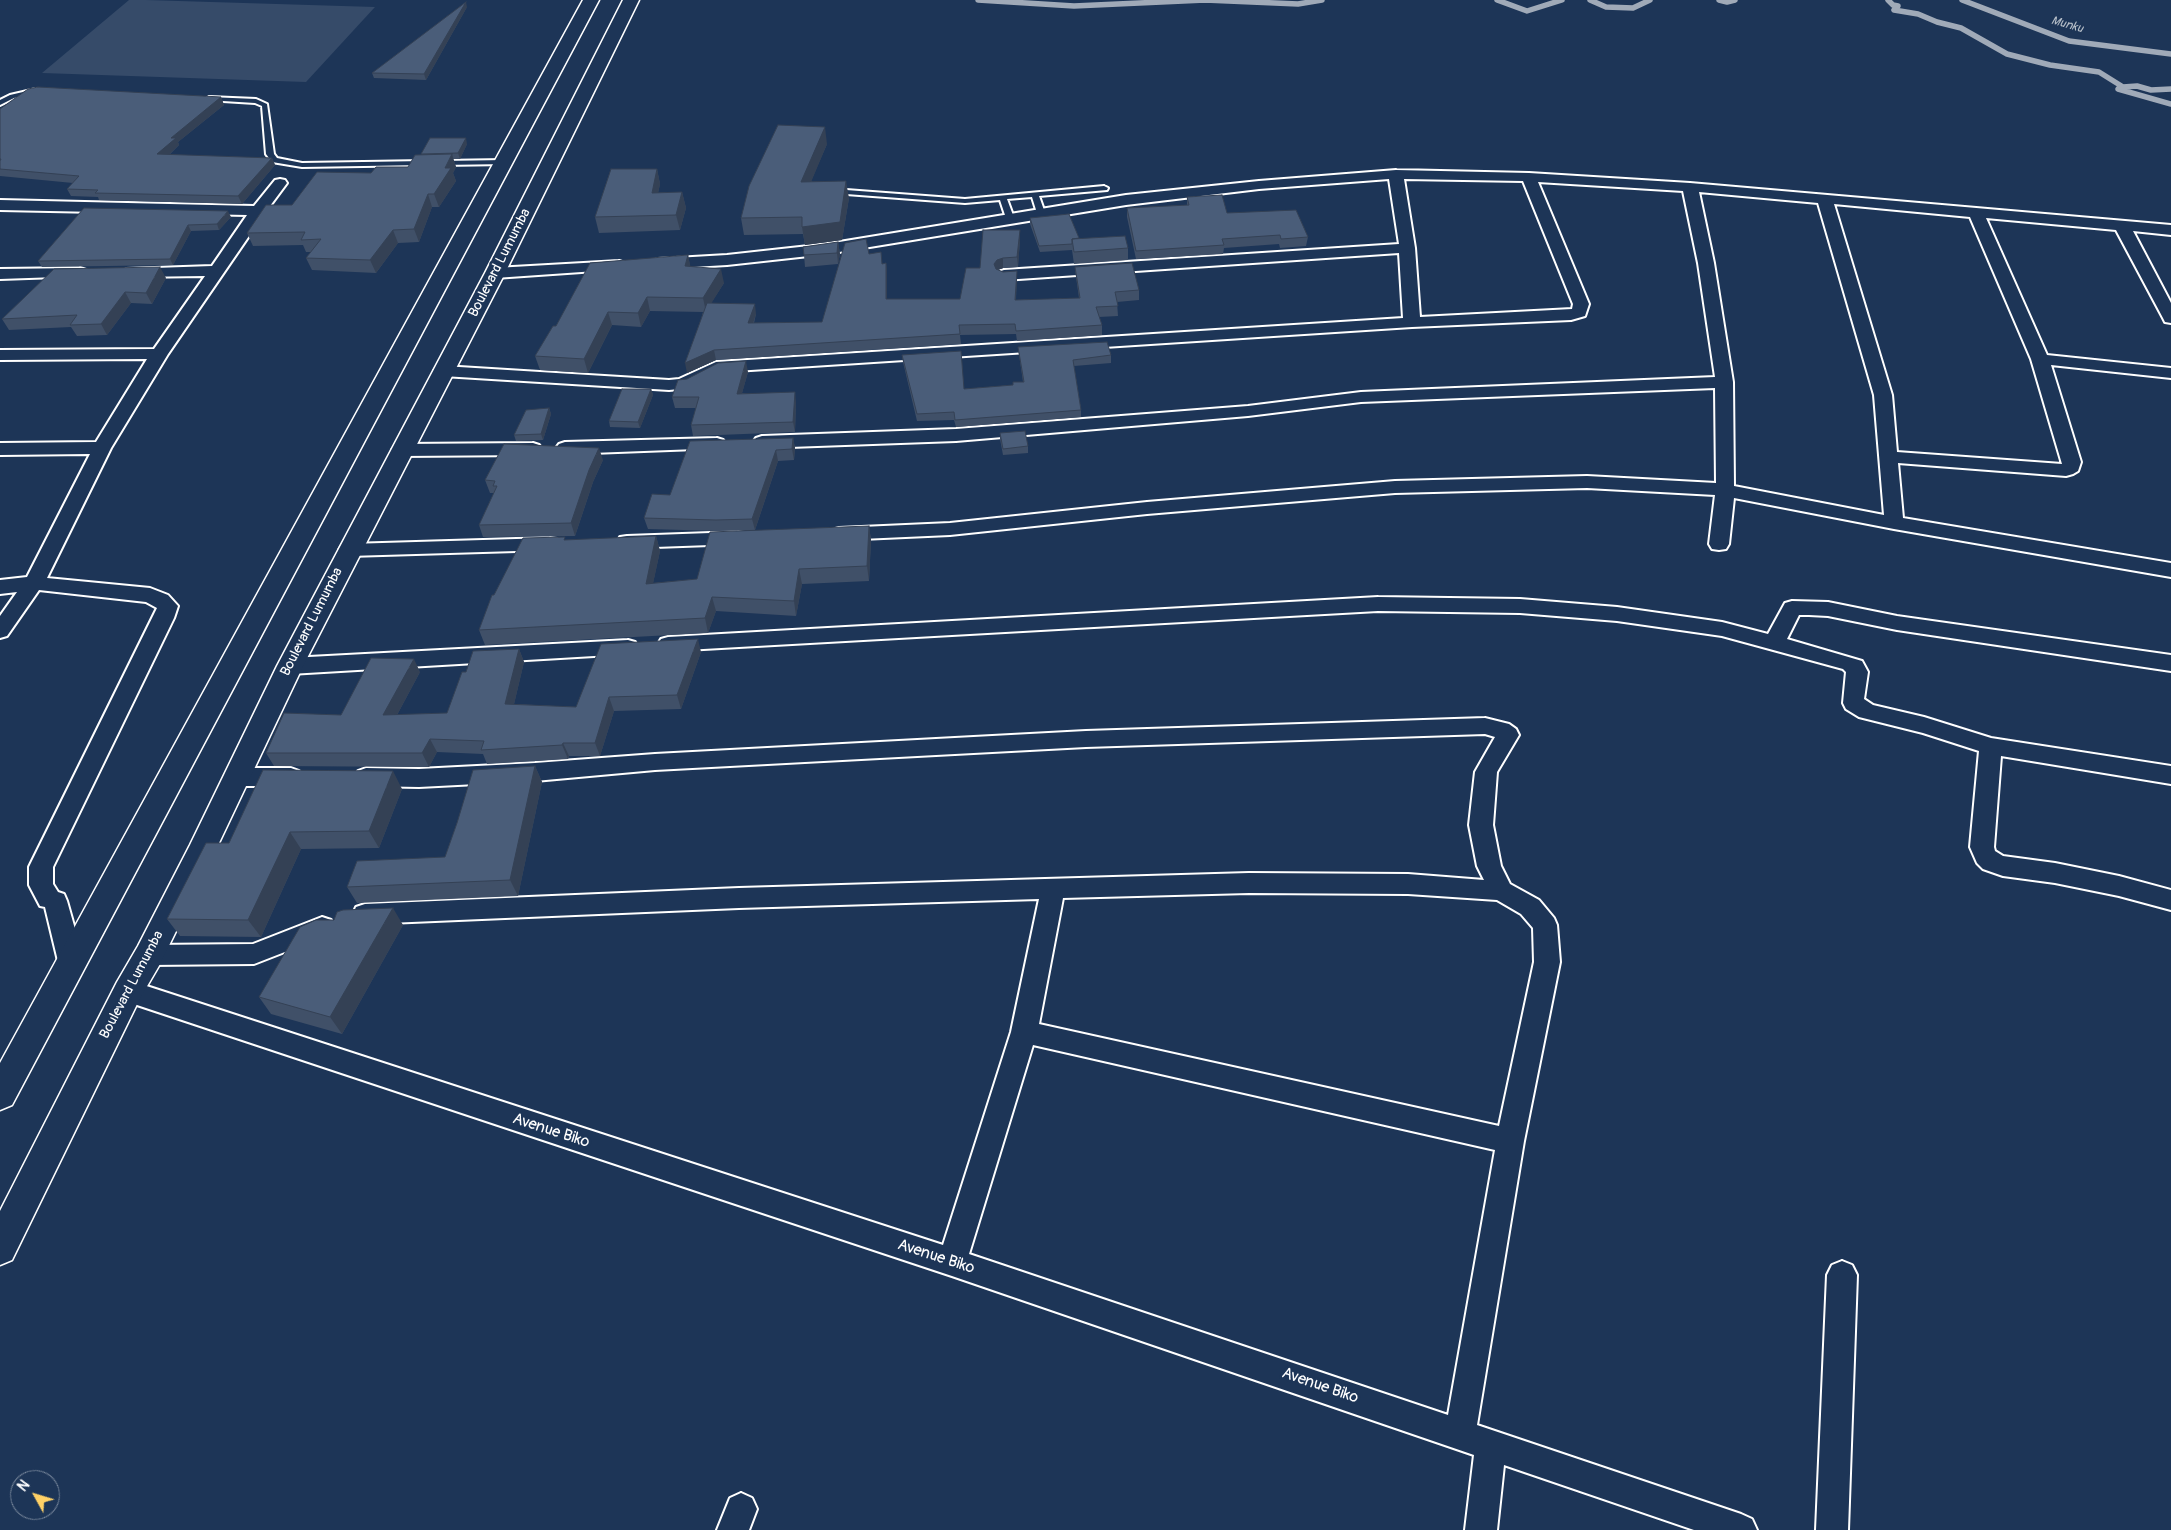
<!DOCTYPE html>
<html>
<head>
<meta charset="utf-8">
<style>
	body { margin:0 }
	#map { position:relative; width:2171px; height:1530px; overflow:hidden; background:#1d3557; font-family:Pangolin,sans-serif }
	canvas { display:block }
	.north { position:absolute; left:10px; top:1470px; width:50px; height:50px; box-sizing:border-box; background:#1d3557; border:1px solid #77869a; border-radius:50%; rotate:309deg; font-size:14px; font-weight:700; line-height:20px; text-align:center; color:#fff }
	.north::after { content:''; display:block; margin:auto; width:18px; height:22px; background:#ffd166; clip-path:polygon(50% 0,100% 100%,50% 72%,0 100%) }
</style>
</head>
<body>
<div id="map">
<canvas width="2171" height="1530"></canvas>
<div class="north">N</div>
</div>
<script>
const context = document.querySelector('canvas').getContext('2d');
context.lineJoin = 'round';
function paint(path, color) { context.fillStyle = color; context.fill(path, 'evenodd'); }
const poly = rows => new Path2D(rows.map(r => 'M' + r).join(''));
function stroke(path, color, width, dash) { context.strokeStyle = color; context.lineWidth = width; context.lineCap = dash ? 'butt' : 'round'; context.setLineDash(dash || []); context.stroke(path); }
function write(font, color, halo, rows, align = 'center') {
  context.font = font + ' Pangolin,sans-serif'; context.lineWidth = 5; context.setLineDash([]); context.textBaseline = 'middle'; context.strokeStyle = halo; context.fillStyle = color; for (const [text, x, y, turn = 0] of rows) {
    context.save(); context.translate(x, y); context.rotate((+turn || 0) * Math.PI / 180); context.textAlign = isNaN(turn) ? turn : align; if (halo) context.strokeText(text, 0, 0); context.fillText(text, 0, 0); context.restore();
  }
}
paint(poly([
	[129,0,146,0,375,7,306,82,42,73]
]), '#364b69');
stroke(poly([
	[978,0,1074,6,1205,0,1298,4,1322,0],
	[1497,0,1527,11,1562,0],
	[1590,0,1606,7,1633,8,1650,0],
	[1719,0,1727,2,1735,0],
	[1888,0,1893,5,1898,6,1894,10,1918,14,1937,22,1961,28,2007,54,2050,65,2099,72,2123,87,2137,86,2151,90,2171,89],
	[1962,0,2069,41,2171,54],
	[2118,89,2171,104]
]), '#a0aab8', 5.5);
const lane = poly([
	[36,89,38,90,38,92,14,98,0,105,0,100,10,95,36,89],
	[209,97,256,99,267,104,274,154,277,158,302,163,425,161,429,163,425,165,302,167,272,162,266,154,262,106,255,103,207,100,207,98,209,97],
	[505,160,509,162,508,164,441,165,437,163,441,161,505,160],
	[1104,186,1108,188,1107,190,1039,196,1045,213,1041,215,1037,213,1032,197,1007,199,1014,218,1010,220,1006,218,1000,200,965,203,833,193,829,191,833,189,965,199,1104,186]
]);
const street = poly([
	[1396,170,1529,173,1690,183,2171,225,2171,235,2133,231,2171,303,2171,323,2165,322,2163,318,2116,230,1986,218,2047,355,2171,368,2171,378,2051,365,2081,462,2078,471,2073,474,2066,476,1898,463,1903,518,2171,563,2171,577,1894,529,1734,498,1729,544,1726,549,1719,550,1712,549,1709,544,1715,495,1587,488,1395,493,1147,514,950,535,839,540,832,538,829,534,832,530,839,528,950,523,1147,502,1395,481,1587,476,1716,483,1715,388,1361,402,1248,416,956,441,762,448,756,446,753,442,756,438,762,436,956,429,1248,406,1361,392,1715,377,1698,263,1683,191,1538,182,1589,304,1585,316,1571,320,1412,327,720,372,689,388,669,390,443,376,437,375,434,371,437,367,443,366,669,380,679,379,716,362,1403,318,1399,253,1004,280,998,278,996,275,998,272,1004,270,1399,244,1389,179,1259,189,1126,205,827,254,727,265,658,269,652,267,650,264,652,261,658,259,727,255,827,244,1126,195,1259,181,1396,170],
	[1404,179,1523,181,1573,304,1572,309,1420,317,1415,248,1404,179],
	[1699,192,1818,203,1874,395,1884,515,1734,486,1733,382,1714,263,1699,192],
	[1834,204,1970,217,2031,359,2062,464,1897,452,1892,395,1834,204],
	[280,179,285,180,287,183,264,214,168,354,111,448,47,578,150,588,168,595,178,606,174,618,53,867,53,884,58,892,64,894,67,901,84,961,80,968,71,972,62,968,58,961,45,907,40,906,29,885,29,867,157,608,146,602,39,590,7,636,0,638,0,616,17,592,0,594,0,580,27,577,90,454,0,455,0,443,96,442,147,359,0,360,0,350,154,349,205,276,132,277,126,275,124,272,126,269,212,266,247,215,0,210,0,200,254,206,275,180,280,179],
	[619,261,625,263,627,266,625,269,495,278,489,276,487,273,489,270,495,268,619,261],
	[80,268,86,270,88,273,86,276,0,279,0,269,80,268],
	[717,438,723,440,726,444,723,448,565,454,559,452,556,448,559,444,565,442,717,438],
	[533,443,539,445,542,449,539,453,533,455,401,456,395,454,392,450,395,446,401,444,533,443],
	[738,532,745,533,748,538,745,543,738,544,627,548,620,547,617,542,620,537,627,536,738,532],
	[550,538,557,539,560,544,557,549,550,550,349,556,342,555,339,550,342,545,349,544,550,538],
	[1378,597,1520,599,1617,607,1722,622,1768,634,1785,603,1792,601,1828,602,1897,616,2171,655,2171,671,1897,630,1828,616,1809,615,1799,615,1787,639,1862,661,1868,672,1864,699,1873,705,1924,717,1991,738,2171,766,2171,784,2001,756,1994,847,1995,851,2003,856,2055,863,2119,876,2171,890,2171,910,2119,896,2055,883,2003,876,1983,869,1977,863,1970,847,1979,751,1923,733,1859,717,1846,709,1843,703,1846,672,1843,669,1722,636,1617,621,1520,613,1378,611,668,651,661,649,658,644,661,639,668,637,1378,597],
	[628,640,635,642,638,647,635,652,628,654,290,674,283,671,279,666,283,661,290,658,628,640],
	[1485,718,1509,724,1516,729,1519,735,1497,772,1493,825,1501,866,1510,884,1539,900,1554,918,1557,925,1560,962,1524,1141,1477,1425,1741,1514,1752,1519,1757,1530,1694,1530,1504,1465,1497,1530,1465,1530,1474,1455,952,1276,128,1002,119,999,115,991,119,983,128,980,943,1245,1011,1032,1039,899,739,908,365,924,356,921,353,914,356,907,365,904,739,888,1249,873,1408,874,1484,880,1477,866,1469,825,1475,772,1495,737,1485,734,1086,747,655,770,535,781,419,787,366,786,358,783,355,777,358,771,366,768,419,769,535,763,655,754,1086,731,1485,718],
	[1249,893,1408,894,1497,900,1521,914,1533,928,1534,962,1499,1126,1039,1024,1063,898,1249,893],
	[1033,1045,1495,1150,1448,1415,969,1254,1033,1045],
	[236,768,291,768,299,771,302,777,299,783,291,786,236,786,228,783,225,777,228,771,236,768],
	[322,917,331,920,334,927,331,934,254,964,149,965,140,962,137,955,140,948,149,945,253,944,322,917],
	[1842,1261,1852,1265,1857,1275,1848,1530,1816,1530,1827,1275,1832,1265,1842,1261],
	[741,1493,752,1498,757,1509,749,1530,717,1530,730,1498,741,1493]
]);
const highway = poly([
	[583,0,599,0,12,1105,0,1110,0,1063,583,0],
	[623,0,639,0,505,273,303,666,218,845,160,964,139,1000,12,1260,0,1265,0,1211,117,982,138,946,190,845,277,666,485,273,623,0]
]);
stroke(lane, '#fff', 4);
stroke(street, '#fff', 4);
stroke(highway, '#fff', 3);
paint(lane, '#1d3557');
paint(street, '#1d3557');
paint(highway, '#1d3557');
paint(poly([
	[467,7,426,80,374,78,372,73],
	[221,97,224,105,178,142,179,145,169,155,272,158,275,165,242,204,99,200,98,197,71,196,67,189,73,183,0,176,0,109],
	[467,144,460,159,453,159,456,167,453,173,456,181,439,207,432,207,419,242,398,243,376,273,312,270,306,258,311,252,306,252,303,245,253,246,247,233,292,205,371,173,408,167,422,155,421,154],
	[827,144,811,181,849,198,842,240,805,245,803,234,744,235,741,218],
	[657,169,660,184,658,193,682,192,686,208,680,230,599,233,595,217],
	[1187,197,1227,213,1308,237,1306,246,1280,248,1279,244,1224,248,1223,254,1136,259,1127,217,1127,208,1187,205],
	[84,208,231,217,219,230,191,231,173,265,42,267,38,261],
	[1030,218,1079,238,1128,248,1128,260,1074,264,1072,250,1040,252,1030,224],
	[1020,240,1018,267,1003,268,998,270,1003,272,1017,271,1016,300,1079,298,1076,277,1075,267,1139,290,1139,300,1117,302,1118,316,1099,317,1102,325,1102,335,1017,341,1016,334,960,335,961,344,716,360,687,373,703,312,650,311,641,327,612,325,588,373,540,370,535,356,556,326,688,255,690,266,724,283,711,303,756,314,754,323,822,322,869,254,882,264,886,263,887,273,887,299,960,299,980,268],
	[838,242,840,254,838,264,805,267,804,255],
	[166,278,152,304,131,303,107,335,77,336,71,327,9,330,2,319],
	[1018,347,1111,355,1111,363,1074,366,1081,410,1081,417,956,427,954,420,917,421,903,362,902,355,964,389,1013,385,1023,382],
	[748,372,742,393,796,402,795,432,693,436,691,425,696,408,675,408,672,397],
	[651,389,653,395,640,428,610,427,609,421],
	[549,408,551,414,543,440,516,441,514,435],
	[1000,433,1028,446,1028,453,1003,455,1000,439],
	[793,438,795,448,794,460,778,461,755,530,718,531,648,529,644,518,670,495],
	[603,460,593,482,575,536,483,537,479,525,494,493,490,493,485,480],
	[869,526,871,540,869,581,802,584,796,616,716,611,708,633,485,645,479,630,494,595,566,540,656,536,660,551,653,583,697,579],
	[519,649,524,662,514,704,576,707,701,652,681,709,614,711,600,756,569,756,568,759,487,764,483,754,437,752,429,767,274,766,266,753,341,715,420,672,397,715,447,713,466,672],
	[535,766,542,782,518,896,357,903,347,887,445,857,457,823],
	[402,789,379,848,301,849,261,937,180,936,167,919,229,843],
	[334,920,403,925,342,1034,271,1014,259,997]
]), '#405068');
paint(poly([
	[466,2,467,7,426,80,424,74],
	[221,97,224,105,178,142,179,145,161,162,157,154,171,138],
	[825,127,827,144,804,199,801,182],
	[466,138,467,144,460,159,458,153],
	[452,154,456,167,453,173,456,181,439,207,434,194,445,168],
	[272,158,275,165,242,204,238,196],
	[657,169,660,184,655,208,652,193],
	[846,181,849,198,842,240,805,245,802,227],
	[682,192,686,208,680,230,676,215],
	[428,194,432,207,419,242,414,229],
	[228,211,231,217,219,230,217,224],
	[188,225,191,231,173,265,170,259],
	[393,230,398,243,376,273,370,260],
	[1020,230,1020,240,1018,267,1017,257],
	[838,242,840,254,838,264,837,253],
	[688,255,691,269,685,266],
	[1003,258,1003,268,997,270,994,274,994,264,997,260],
	[886,263,887,273,887,309,886,299],
	[160,267,166,278,152,304,146,293],
	[721,269,724,283,706,312,703,298],
	[1017,271,1017,281,1015,310,1015,300],
	[125,292,131,303,107,335,101,324],
	[647,297,650,311,641,327,638,313],
	[755,304,756,314,750,333,748,323],
	[608,312,612,325,588,373,584,359],
	[714,350,716,360,687,373,685,363],
	[746,361,748,372,739,404,737,394],
	[651,389,653,395,640,428,638,422],
	[795,392,796,402,795,432,793,422],
	[549,408,551,414,543,440,541,434],
	[793,438,795,448,794,460,792,449],
	[599,448,603,460,593,482,575,536,571,523,589,470],
	[776,450,778,461,755,530,752,519],
	[869,526,871,540,869,581,867,566],
	[656,536,660,551,650,598,646,584],
	[799,569,802,584,796,616,794,601],
	[712,597,716,611,708,633,705,618],
	[698,639,701,652,681,709,677,695],
	[519,649,524,662,511,717,505,704],
	[414,659,420,672,390,728,383,715],
	[609,697,614,711,600,756,595,743],
	[430,739,437,752,429,767,422,753],
	[563,743,569,756,568,759,562,745],
	[535,766,542,782,518,896,510,880],
	[393,771,402,789,379,848,369,831],
	[290,832,301,849,261,937,248,920],
	[393,908,403,925,342,1034,330,1017]
]), '#344155');
const building = poly([
	[466,2,424,74,372,73,466,2],
	[38,87,221,97,171,138,176,138,157,154,272,158,238,196,95,193,98,190,67,189,79,176,0,169,0,161,1,159,0,159,0,109,28,89,38,87],
	[778,125,825,127,801,182,846,181,840,222,802,227,802,217,741,218,749,186,778,125],
	[430,138,466,138,458,153,421,154,430,138],
	[452,154,445,168,451,168,434,194,428,194,414,229,393,230,370,260,306,258,321,239,301,240,305,232,247,233,266,205,292,205,317,172,371,173,376,167,408,167,415,155,452,154],
	[611,169,657,169,652,193,682,192,676,215,595,217,611,169],
	[1222,195,1227,213,1296,210,1308,237,1281,239,1280,235,1222,239,1224,245,1136,251,1127,208,1189,205,1187,197,1222,195],
	[84,208,228,211,217,224,188,225,170,259,38,261,84,208],
	[1069,214,1079,238,1072,239,1072,244,1039,246,1030,218,1069,214],
	[983,230,1020,230,1017,257,1003,258,997,260,994,264,996,269,1003,272,1017,271,1015,300,1080,298,1075,267,1132,263,1139,290,1115,292,1118,306,1096,307,1102,325,1016,331,1015,324,959,325,960,334,714,350,685,363,707,303,755,304,748,323,822,322,845,243,866,239,869,254,881,252,882,264,886,263,886,299,960,299,966,268,980,268,983,230],
	[1125,236,1128,248,1074,252,1072,239,1125,236],
	[838,242,837,253,804,255,803,247,838,242],
	[688,255,685,266,721,269,703,298,647,297,638,313,608,312,584,359,535,356,553,326,556,326,590,263,688,255],
	[160,267,146,293,125,292,101,324,70,325,77,315,2,319,54,269,160,267],
	[1107,342,1111,355,1073,360,1081,410,955,420,954,412,917,414,902,355,961,351,964,389,1013,385,1013,382,1024,382,1018,347,1107,342],
	[746,361,737,394,795,392,793,422,691,425,699,397,672,397,678,380,687,379,718,363,746,361],
	[622,389,651,389,638,422,609,421,622,389],
	[549,408,541,434,514,435,526,410,549,408],
	[1025,431,1028,446,1003,449,1000,433,1025,431],
	[793,438,792,449,776,450,752,519,716,520,644,518,652,494,670,495,690,441,793,438],
	[504,444,599,448,589,470,571,523,479,525,497,486,493,486,495,481,485,480,504,444],
	[869,526,867,566,799,569,794,601,712,597,705,618,479,630,492,595,494,595,523,538,565,537,564,540,656,536,646,584,697,579,710,532,869,526],
	[698,639,677,695,609,697,595,743,563,743,562,745,481,750,484,741,430,739,422,753,266,753,284,713,341,715,371,658,414,659,383,715,447,713,462,672,466,672,473,651,519,649,505,704,576,707,601,644,698,639],
	[535,766,510,880,347,887,357,861,445,857,457,823,473,770,535,766],
	[263,770,393,771,369,831,290,832,248,920,167,919,206,843,229,843,263,770],
	[393,908,330,1017,259,997,300,927,316,920,334,920,337,912,343,910,393,908]
]);
paint(building, '#4a5d79');
stroke(building, '#344155', 1);
write('italic 12px', '#b8c0ca', '#1d3557', [
	["Munku",2067,25,16]
]);
write('14px', '#fff', '#1d3557', [
	["Boulevard Lumumba",500,263,-63],
	["Boulevard Lumumba",312,622,-63],
	["Boulevard Lumumba",132,985,-62]
]);
write('16px', '#fff', '#1d3557', [
	["Avenue Biko",551,1131,18],
	["Avenue Biko",936,1257,18],
	["Avenue Biko",1320,1386,19]
]);
</script>
</body>
</html>
